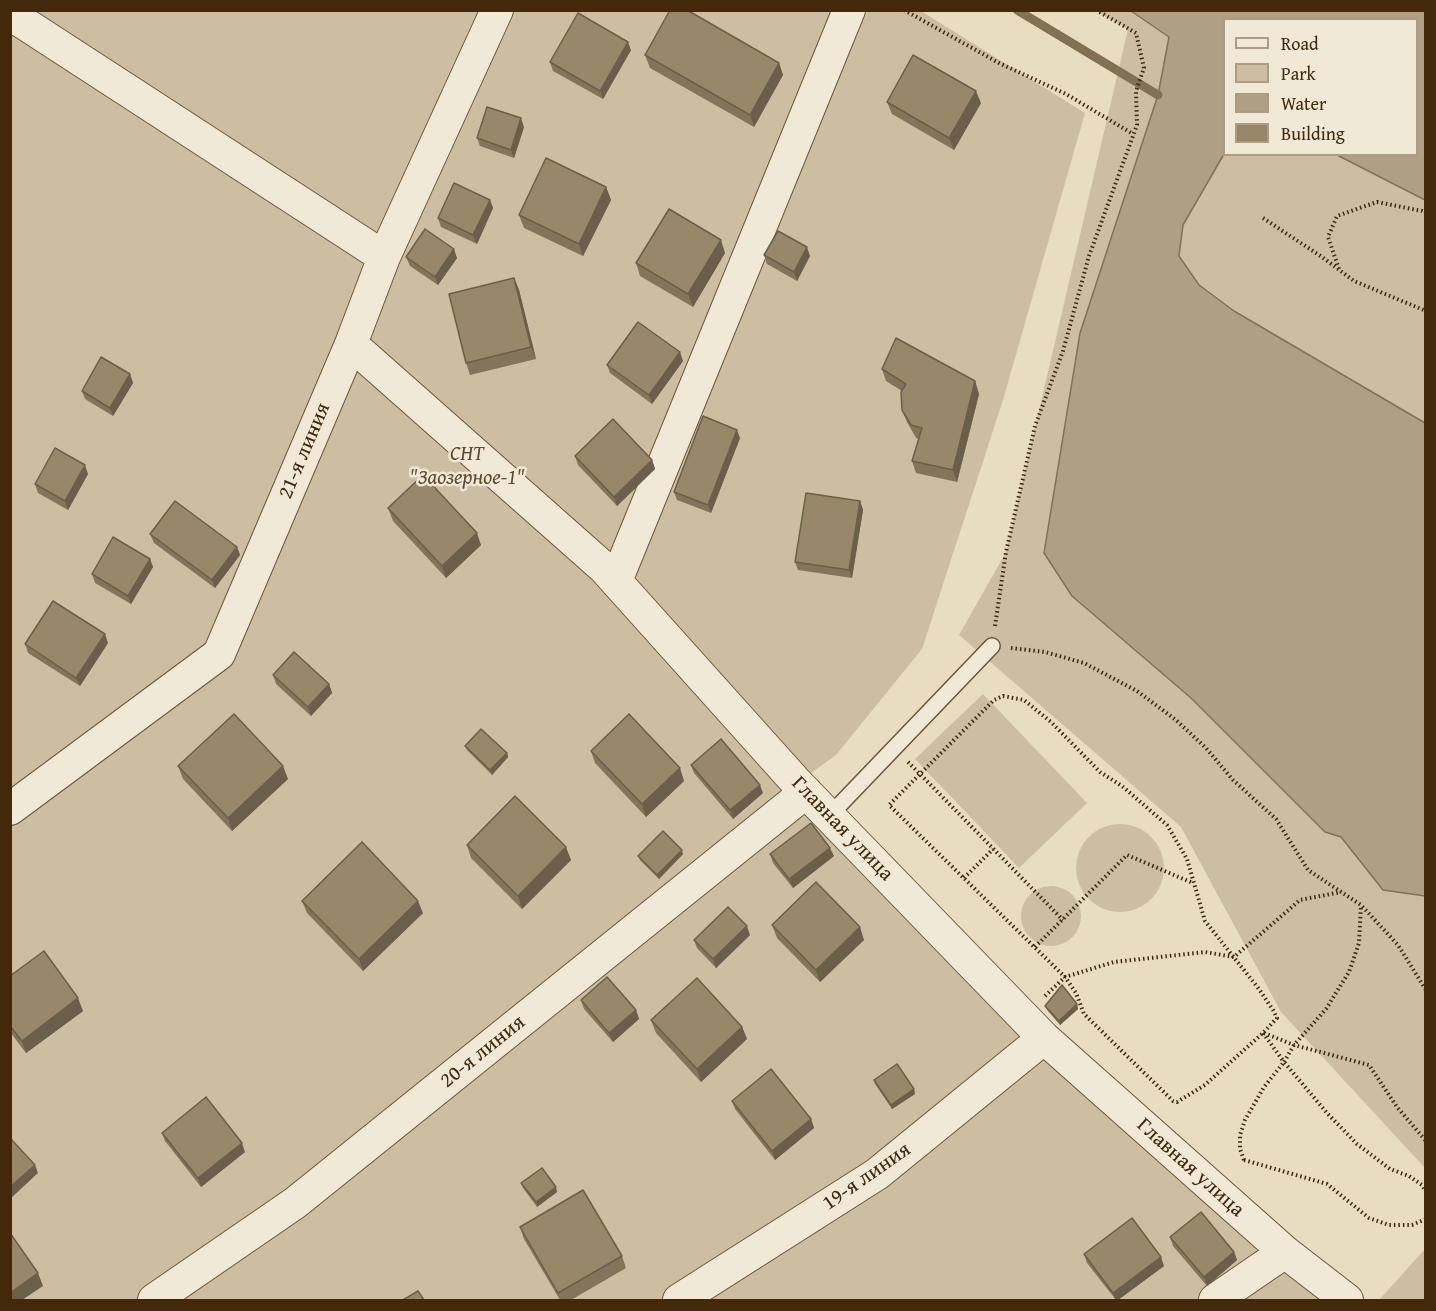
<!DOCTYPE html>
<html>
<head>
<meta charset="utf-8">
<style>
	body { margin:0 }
	#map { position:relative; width:1436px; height:1311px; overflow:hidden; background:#e9ddc1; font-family:"Gentium Book Plus",serif }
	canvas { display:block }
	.frame { position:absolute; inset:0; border:12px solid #42290c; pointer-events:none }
	.legend { position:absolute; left:1223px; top:18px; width:195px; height:138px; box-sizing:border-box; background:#f1e9d7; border:2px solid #ab9c86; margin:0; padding:8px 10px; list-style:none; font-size:18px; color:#42290c }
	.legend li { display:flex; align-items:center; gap:12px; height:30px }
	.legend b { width:30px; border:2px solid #ab9c86 }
</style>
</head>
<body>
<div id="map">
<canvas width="1436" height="1311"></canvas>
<div class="frame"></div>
<ul class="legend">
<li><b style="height:8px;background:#f1e9d7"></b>Road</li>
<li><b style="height:16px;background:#cdbea2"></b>Park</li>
<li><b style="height:16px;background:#b0a083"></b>Water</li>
<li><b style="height:16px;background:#99876a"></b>Building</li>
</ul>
</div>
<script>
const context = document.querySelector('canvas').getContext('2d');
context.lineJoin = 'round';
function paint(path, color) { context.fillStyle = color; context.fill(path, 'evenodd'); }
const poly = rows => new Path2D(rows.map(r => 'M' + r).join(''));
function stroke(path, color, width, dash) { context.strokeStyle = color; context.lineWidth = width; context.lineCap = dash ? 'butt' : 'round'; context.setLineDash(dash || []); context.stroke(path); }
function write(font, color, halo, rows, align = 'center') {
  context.font = font + ' "Gentium Book Plus",serif'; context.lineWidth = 5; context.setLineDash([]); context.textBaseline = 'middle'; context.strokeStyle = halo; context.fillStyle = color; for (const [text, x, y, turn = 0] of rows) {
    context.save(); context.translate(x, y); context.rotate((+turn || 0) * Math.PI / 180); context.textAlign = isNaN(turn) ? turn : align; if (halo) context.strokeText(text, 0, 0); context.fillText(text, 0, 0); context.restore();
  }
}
paint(poly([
	[10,11,921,11,1085,113,1003,400,922,649,836,755,797,783,852,838,1347,1300,11,1300],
	[1096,11,1425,11,1425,1168,1281,1012,1181,827,959,635,1006,552,1128,29],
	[1224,20,1416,20,1416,154,1224,154],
	[983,694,1087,803,1019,868,915,759],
	'1076 868a44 44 0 1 1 88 0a44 44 0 1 1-88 0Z',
	'1021 916a30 30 0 1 1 60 0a30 30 0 1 1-60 0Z',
	[1425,1249,1425,1300,1379,1300]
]), '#cdbea2');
const water = poly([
	[1131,11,1425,11,1425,200,1337,155,1416,154,1416,20,1224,20,1224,154,1183,225,1179,256,1199,285,1234,311,1425,423,1425,896,1383,890,1341,837,1325,832,1191,698,1072,596,1044,553,1080,333,1158,95,1169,37,1131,11]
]);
paint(water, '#b0a083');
stroke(water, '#847053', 1.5);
stroke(poly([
	[1017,10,1158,95]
]), '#847053', 9);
const service = poly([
	[829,816,992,646]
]);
const minor = poly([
	[10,14,384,257],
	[351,344,604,568,797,783,1044,1038,1285,1252,1347,1300],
	[616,581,849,10],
	[10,809,219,654,351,344,384,257,497,10],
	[154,1300,295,1203,806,792],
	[679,1300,877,1174,1044,1038],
	[1215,1300,1285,1252]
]);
stroke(service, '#6c5639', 18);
stroke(minor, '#6c5639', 34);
stroke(poly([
	[904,10,999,63,1066,94,1133,134],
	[1263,218,1322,257,1354,281,1426,311],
	[1339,269,1328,237,1337,216,1377,202,1422,211,1426,213],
	[995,626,1006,552,1035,426,1063,351,1089,256,1137,125,1136,91,1144,68,1136,33,1096,10],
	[1011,648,1045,652,1084,663,1137,691,1176,720,1206,748,1233,780,1276,819,1308,870,1361,905,1398,945,1426,990],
	[908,762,920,774,889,805,1065,977,1076,993,1084,1014,1173,1101,1177,1102,1205,1085,1263,1033,1277,1018,1273,1010,1259,989,1205,921,1187,859,1167,825,1122,786,1100,772,1051,722,1024,700,1003,696,994,700,920,774,1063,920],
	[964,878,993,849],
	[1035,947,1127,855,1193,883],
	[1045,996,1065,977,1114,962,1205,952,1234,957,1300,900,1341,892],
	[1263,1033,1284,1062,1294,1045,1326,1009,1349,972,1359,943,1361,905],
	[1264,1033,1294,1045,1369,1065,1397,1107,1426,1141],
	[1244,1160,1240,1149,1240,1135,1245,1120,1264,1087,1284,1062,1327,1113,1357,1144,1390,1169,1409,1176,1422,1185,1426,1192],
	[1244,1160,1327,1184,1369,1218,1389,1225,1412,1225,1426,1219]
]), '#42290c', 4, [1.5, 3]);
stroke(service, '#f1e9d7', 15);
stroke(minor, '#f1e9d7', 32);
paint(poly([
	[631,50,603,99,553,71,550,62],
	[645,55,779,63,783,75,754,127,650,68],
	[887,102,981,103,954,150,892,114],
	[524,127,514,158,480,146,477,138],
	[606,187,611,200,583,256,524,228,519,215],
	[490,200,493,208,477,244,441,227,438,218],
	[725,253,693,307,640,276,636,263],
	[764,255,810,256,797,281,767,264],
	[406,257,457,258,438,285,410,266],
	[514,278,519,290,536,359,470,375,466,363],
	[683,361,652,404,610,373,607,365],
	[882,369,975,381,979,394,957,482,916,473,912,461,919,439,916,438,907,422,902,410,902,391,886,381],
	[130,374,133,383,113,416,85,399,82,391],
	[740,438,711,513,677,500,674,492],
	[575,456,652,460,655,469,617,506,578,465],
	[88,474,68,510,38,493,35,484],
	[860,501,863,510,852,578,798,570,795,562],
	[388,508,481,545,446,578,393,521],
	[150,534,237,547,240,555,215,588,154,543],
	[150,559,153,567,131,604,95,583,92,574],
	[108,643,80,686,28,653,25,644],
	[273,675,329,684,332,693,311,716,276,684],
	[465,746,507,753,508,757,492,775,467,750],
	[591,751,684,781,646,817,595,763],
	[691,765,763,793,733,819,694,773],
	[178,766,288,779,232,831,183,779],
	[467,845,571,860,522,909,471,858],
	[683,854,659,879,640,860,638,856],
	[770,854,834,856,793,888,773,863],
	[302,901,423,913,363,971,307,913],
	[772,925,864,940,820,982,777,938],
	[750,935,716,968,697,948,694,940],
	[10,976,83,1011,26,1053,10,1032],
	[581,1000,636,1010,639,1019,613,1042,584,1009],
	[1077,1004,1078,1009,1060,1025,1047,1010,1045,1006],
	[651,1020,742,1027,747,1039,701,1082,656,1033],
	[874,1080,914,1089,915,1094,892,1109,875,1084],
	[732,1101,811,1119,814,1128,775,1160,735,1109],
	[162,1133,245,1152,201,1187,165,1141],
	[521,1183,557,1192,537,1207,523,1188],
	[520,1227,622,1256,626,1268,571,1300,560,1300,524,1239],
	[1170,1237,1234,1252,1237,1260,1207,1286,1173,1246],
	[1084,1254,1164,1266,1118,1300,1116,1300,1087,1263]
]), '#84745b');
paint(poly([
	[628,42,631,50,603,99,600,91],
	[779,63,783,75,754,127,750,115],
	[976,91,981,103,954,150,949,138],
	[521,118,524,127,514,158,511,150],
	[606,187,611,200,583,256,579,244],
	[490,200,493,208,477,244,473,235],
	[721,240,725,253,693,307,688,294],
	[807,247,810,256,797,281,794,272],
	[454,249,457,258,438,285,435,277],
	[514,278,519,290,536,359,531,347],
	[680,352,683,361,652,404,649,395],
	[130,374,133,383,113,416,110,408],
	[975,381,979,394,957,482,953,470],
	[737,430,740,438,711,513,708,505],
	[652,460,655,469,617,506,614,497],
	[85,465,88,474,68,510,65,501],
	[860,501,863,510,852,578,849,570],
	[477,533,481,545,446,578,442,566],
	[237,547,240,555,215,588,212,580],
	[150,559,153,567,131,604,128,596],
	[105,634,108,643,80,686,76,678],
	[329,684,332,693,311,716,308,707],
	[507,753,508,757,492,775,490,770],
	[283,766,288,779,232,831,228,818],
	[680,768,684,781,646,817,642,804],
	[760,785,763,793,733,819,730,810],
	[566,847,571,860,522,909,518,896],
	[830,848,834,856,793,888,789,879],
	[682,850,683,854,659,879,657,875],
	[418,901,423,913,363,971,359,959],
	[747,926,750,935,716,968,713,959],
	[860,927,864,940,820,982,816,970],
	[78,998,83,1011,26,1053,22,1041],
	[1077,1004,1078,1009,1060,1025,1059,1021],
	[636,1010,639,1019,613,1042,609,1033],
	[742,1027,747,1039,701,1082,697,1069],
	[914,1089,915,1094,892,1109,891,1105],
	[811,1119,814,1128,775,1160,772,1151],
	[242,1143,245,1152,201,1187,198,1178],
	[35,1165,38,1173,10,1199,10,1187],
	[556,1187,557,1192,537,1207,536,1202],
	[1234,1252,1237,1260,1207,1286,1204,1277],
	[1161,1257,1164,1266,1118,1300,1116,1300,1113,1293],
	[38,1273,43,1286,22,1300,10,1300,10,1293]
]), '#6b5e4a');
const building = poly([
	[670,10,687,10,779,63,750,115,645,55,670,10],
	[578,13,628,42,600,91,550,62,578,13],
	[913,55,976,91,949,138,887,102,913,55],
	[487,107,521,118,511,150,477,138,487,107],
	[546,158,606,187,579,244,519,215,546,158],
	[454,183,490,200,473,235,438,218,454,183],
	[669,209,721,240,688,294,636,263,669,209],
	[425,229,454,249,435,277,406,257,425,229],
	[778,231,807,247,794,272,764,255,778,231],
	[514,278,531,347,466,363,449,294,514,278],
	[638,322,680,352,649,395,607,365,638,322],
	[896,338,975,381,953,470,912,461,922,428,911,425,902,410,901,392,906,384,882,369,896,338],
	[101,357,130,374,110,408,82,391,101,357],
	[703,416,737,430,708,505,674,492,703,416],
	[613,419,652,460,614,497,575,456,613,419],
	[55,448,85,465,65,501,35,484,55,448],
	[423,475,477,533,442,566,388,508,423,475],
	[806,493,860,501,849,570,795,562,806,493],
	[175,501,237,547,212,580,150,534,175,501],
	[113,537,150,559,128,596,92,574,113,537],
	[53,601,105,634,76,678,25,644,53,601],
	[294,652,329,684,308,707,273,675,294,652],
	[234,714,283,766,228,818,178,766,234,714],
	[629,714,680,768,642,804,591,751,629,714],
	[481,729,507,753,490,770,465,746,481,729],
	[721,739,760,785,730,810,691,765,721,739],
	[515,796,566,847,518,896,467,845,515,796],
	[811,823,830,848,789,879,770,854,811,823],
	[663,831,682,850,657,875,638,856,663,831],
	[362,842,418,901,359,959,302,901,362,842],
	[816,882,860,927,816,970,772,925,816,882],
	[728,907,747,926,713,959,694,940,728,907],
	[44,951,78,998,22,1041,10,1026,10,976,44,951],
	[607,977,636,1010,609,1033,581,1000,607,977],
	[697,978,742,1027,697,1069,651,1020,697,978],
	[1062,985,1077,1004,1059,1021,1045,1006,1062,985],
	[897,1064,914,1089,891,1105,874,1080,897,1064],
	[771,1069,811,1119,772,1151,732,1101,771,1069],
	[206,1097,242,1143,198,1178,162,1133,206,1097],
	[10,1138,35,1165,10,1187,10,1138],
	[542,1168,556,1187,536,1202,521,1183,542,1168],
	[583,1190,622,1256,558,1293,520,1227,583,1190],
	[1201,1212,1234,1252,1204,1277,1170,1237,1201,1212],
	[1132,1218,1161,1257,1113,1293,1084,1254,1132,1218],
	[10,1233,38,1273,10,1293,10,1233],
	[418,1291,424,1300,403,1300,418,1291]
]);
paint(building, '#99876a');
stroke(building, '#6b5e4a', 1.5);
write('21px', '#42290c', '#f1e9d7', [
	["21-я линия",305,451,-67],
	["Главная улица",842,829,46],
	["20-я линия",483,1052,-39],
	["Главная улица",1190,1168,42],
	["19-я линия",867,1177,-35]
]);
write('italic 21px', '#5e472a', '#f1e9d7', [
	["СНТ",467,455],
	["\"Заозерное-1\"",467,479]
]);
</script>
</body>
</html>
